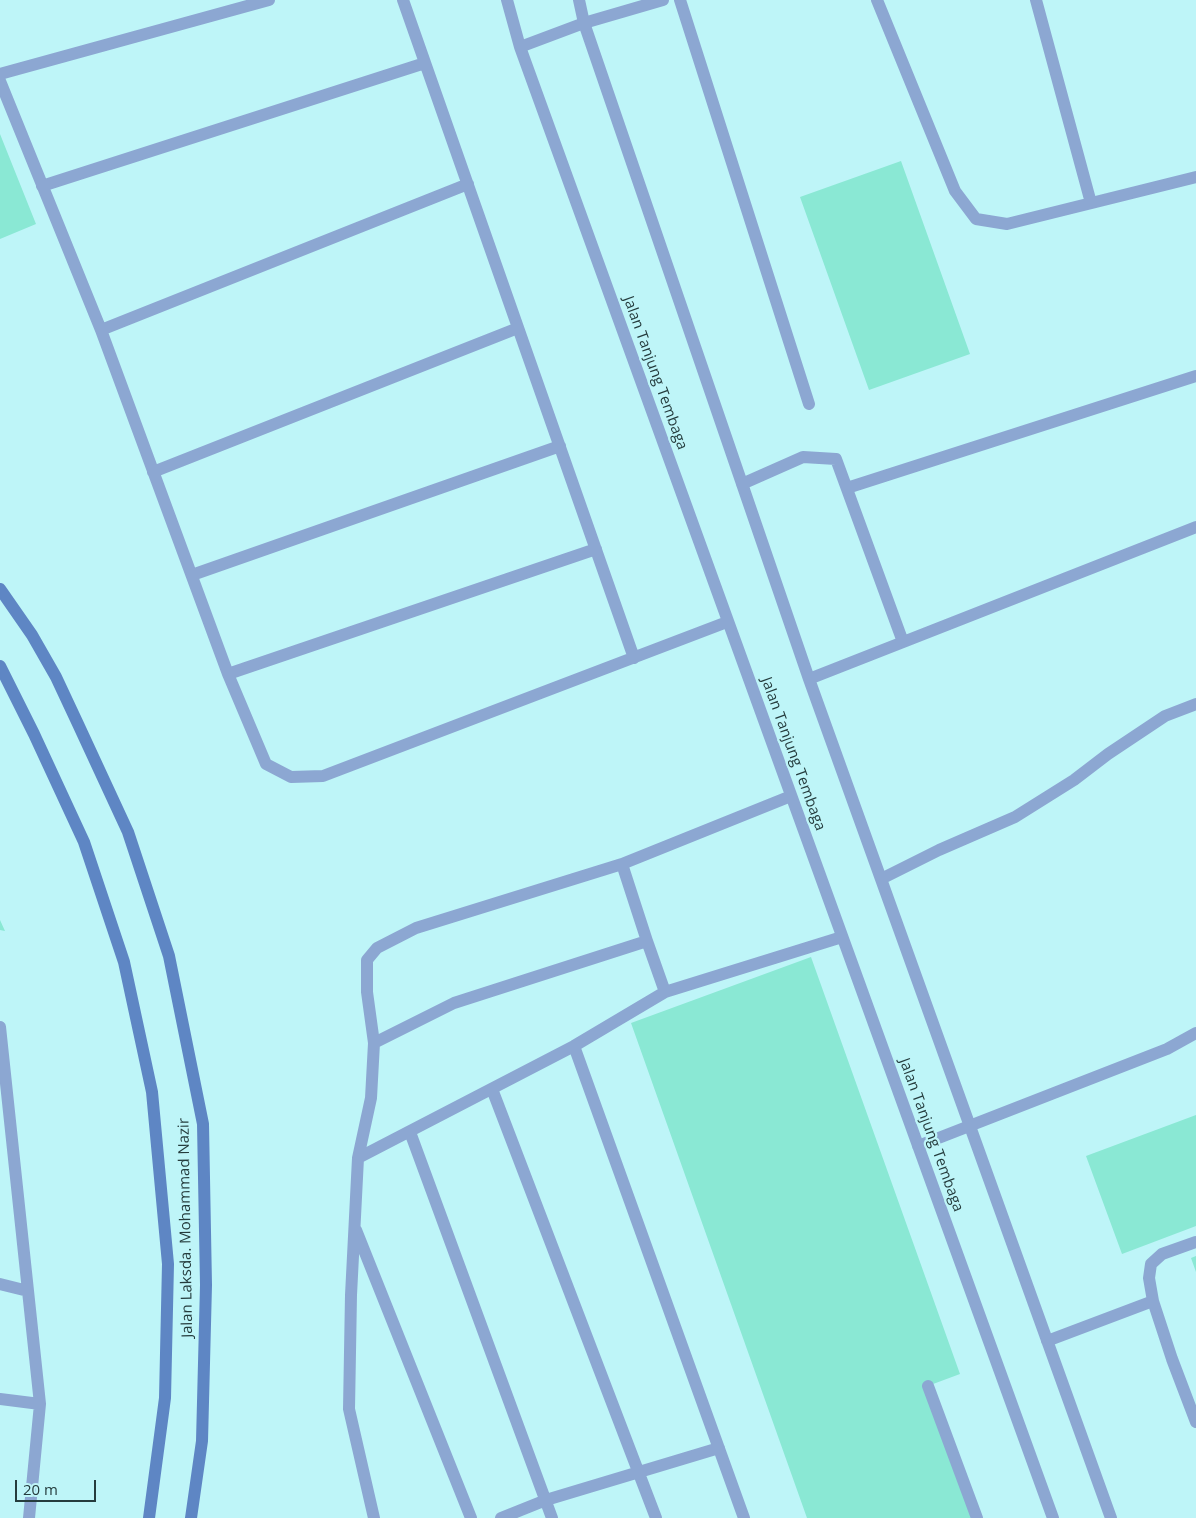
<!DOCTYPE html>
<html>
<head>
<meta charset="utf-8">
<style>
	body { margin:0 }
	#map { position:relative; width:1196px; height:1518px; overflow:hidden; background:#bef5f8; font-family:"Open Sans",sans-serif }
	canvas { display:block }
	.scale { position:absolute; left:15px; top:1480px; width:81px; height:22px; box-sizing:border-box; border:2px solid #253c3d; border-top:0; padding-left:6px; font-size:15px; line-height:18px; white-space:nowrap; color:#253c3d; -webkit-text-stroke:4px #bef5f8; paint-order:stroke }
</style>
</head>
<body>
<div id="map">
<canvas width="1196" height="1518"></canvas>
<div class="scale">20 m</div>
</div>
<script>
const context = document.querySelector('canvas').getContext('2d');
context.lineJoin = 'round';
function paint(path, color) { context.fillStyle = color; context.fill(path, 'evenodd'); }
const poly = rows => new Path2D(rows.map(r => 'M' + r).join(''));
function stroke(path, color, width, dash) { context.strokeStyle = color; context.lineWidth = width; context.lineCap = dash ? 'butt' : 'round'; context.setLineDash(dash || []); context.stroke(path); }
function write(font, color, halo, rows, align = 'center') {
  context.font = font + ' "Open Sans",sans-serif'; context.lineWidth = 4.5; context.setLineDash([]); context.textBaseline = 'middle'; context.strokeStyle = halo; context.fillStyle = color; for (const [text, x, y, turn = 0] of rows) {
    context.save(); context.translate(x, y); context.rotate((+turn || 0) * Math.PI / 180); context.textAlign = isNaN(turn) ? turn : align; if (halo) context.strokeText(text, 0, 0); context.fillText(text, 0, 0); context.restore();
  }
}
paint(poly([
	[0,134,36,224,0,239],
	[901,161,970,354,869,390,800,197],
	[0,920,5,931,0,930],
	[811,957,960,1374,925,1387,972,1518,807,1518,631,1023],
	[1196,1115,1196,1226,1122,1254,1086,1156],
	[1196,1256,1196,1272,1191,1258]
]), '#8ae8d4');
stroke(poly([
	[403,0,634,658],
	[507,0,520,47,1053,1518],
	[579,0,584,23,809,679,1111,1518],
	[680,0,809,404],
	[877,0,955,191,976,219,1007,224,1196,177],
	[1036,0,1091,203],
	[520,47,584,23,663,0],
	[0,74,269,0],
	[0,81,101,330,228,674,266,764,291,777,323,776,727,622],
	[42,186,425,63],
	[101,330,468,184],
	[153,472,518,328],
	[742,484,803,457,836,459,903,642],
	[847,488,1196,376],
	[192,575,560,446],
	[228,674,596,549],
	[809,679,1196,527],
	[622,864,791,796],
	[881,879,939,850,1015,817,1074,780,1108,754,1165,716,1196,704],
	[0,1027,40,1404,29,1518],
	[374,1043,367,992,367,960,377,948,416,928,622,864,647,941],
	[574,1046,744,1518],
	[492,1089,656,1518],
	[410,1132,552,1518],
	[918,1146,1167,1049,1196,1033],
	[358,1158,574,1046,665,992,842,937],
	[356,1230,471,1518],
	[1196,1242,1162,1254,1151,1264,1149,1278,1153,1301,1172,1359,1196,1422],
	[0,1284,28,1291],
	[1047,1341,1153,1301],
	[928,1386,977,1518],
	[0,1399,40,1404],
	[374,1518,349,1409,351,1295,358,1158,371,1098,374,1043,454,1003,647,941,665,992],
	[501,1518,546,1500,719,1448]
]), '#8ca7d2', 12);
stroke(poly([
	[0,589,32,635,56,677,78,724,128,832,169,956,203,1124,206,1285,202,1441,191,1518],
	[0,666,34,734,84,842,124,962,152,1092,168,1264,165,1398,149,1518]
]), '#5e86c4', 12);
write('15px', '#253c3d', '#bef5f8', [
	["Jalan Tanjung Tembaga",655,373,70],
	["Jalan Tanjung Tembaga",793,754,70],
	["Jalan Tanjung Tembaga",931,1135,70],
	["Jalan Laksda. Mohammad Nazir",186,1228,-91]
]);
</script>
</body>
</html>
